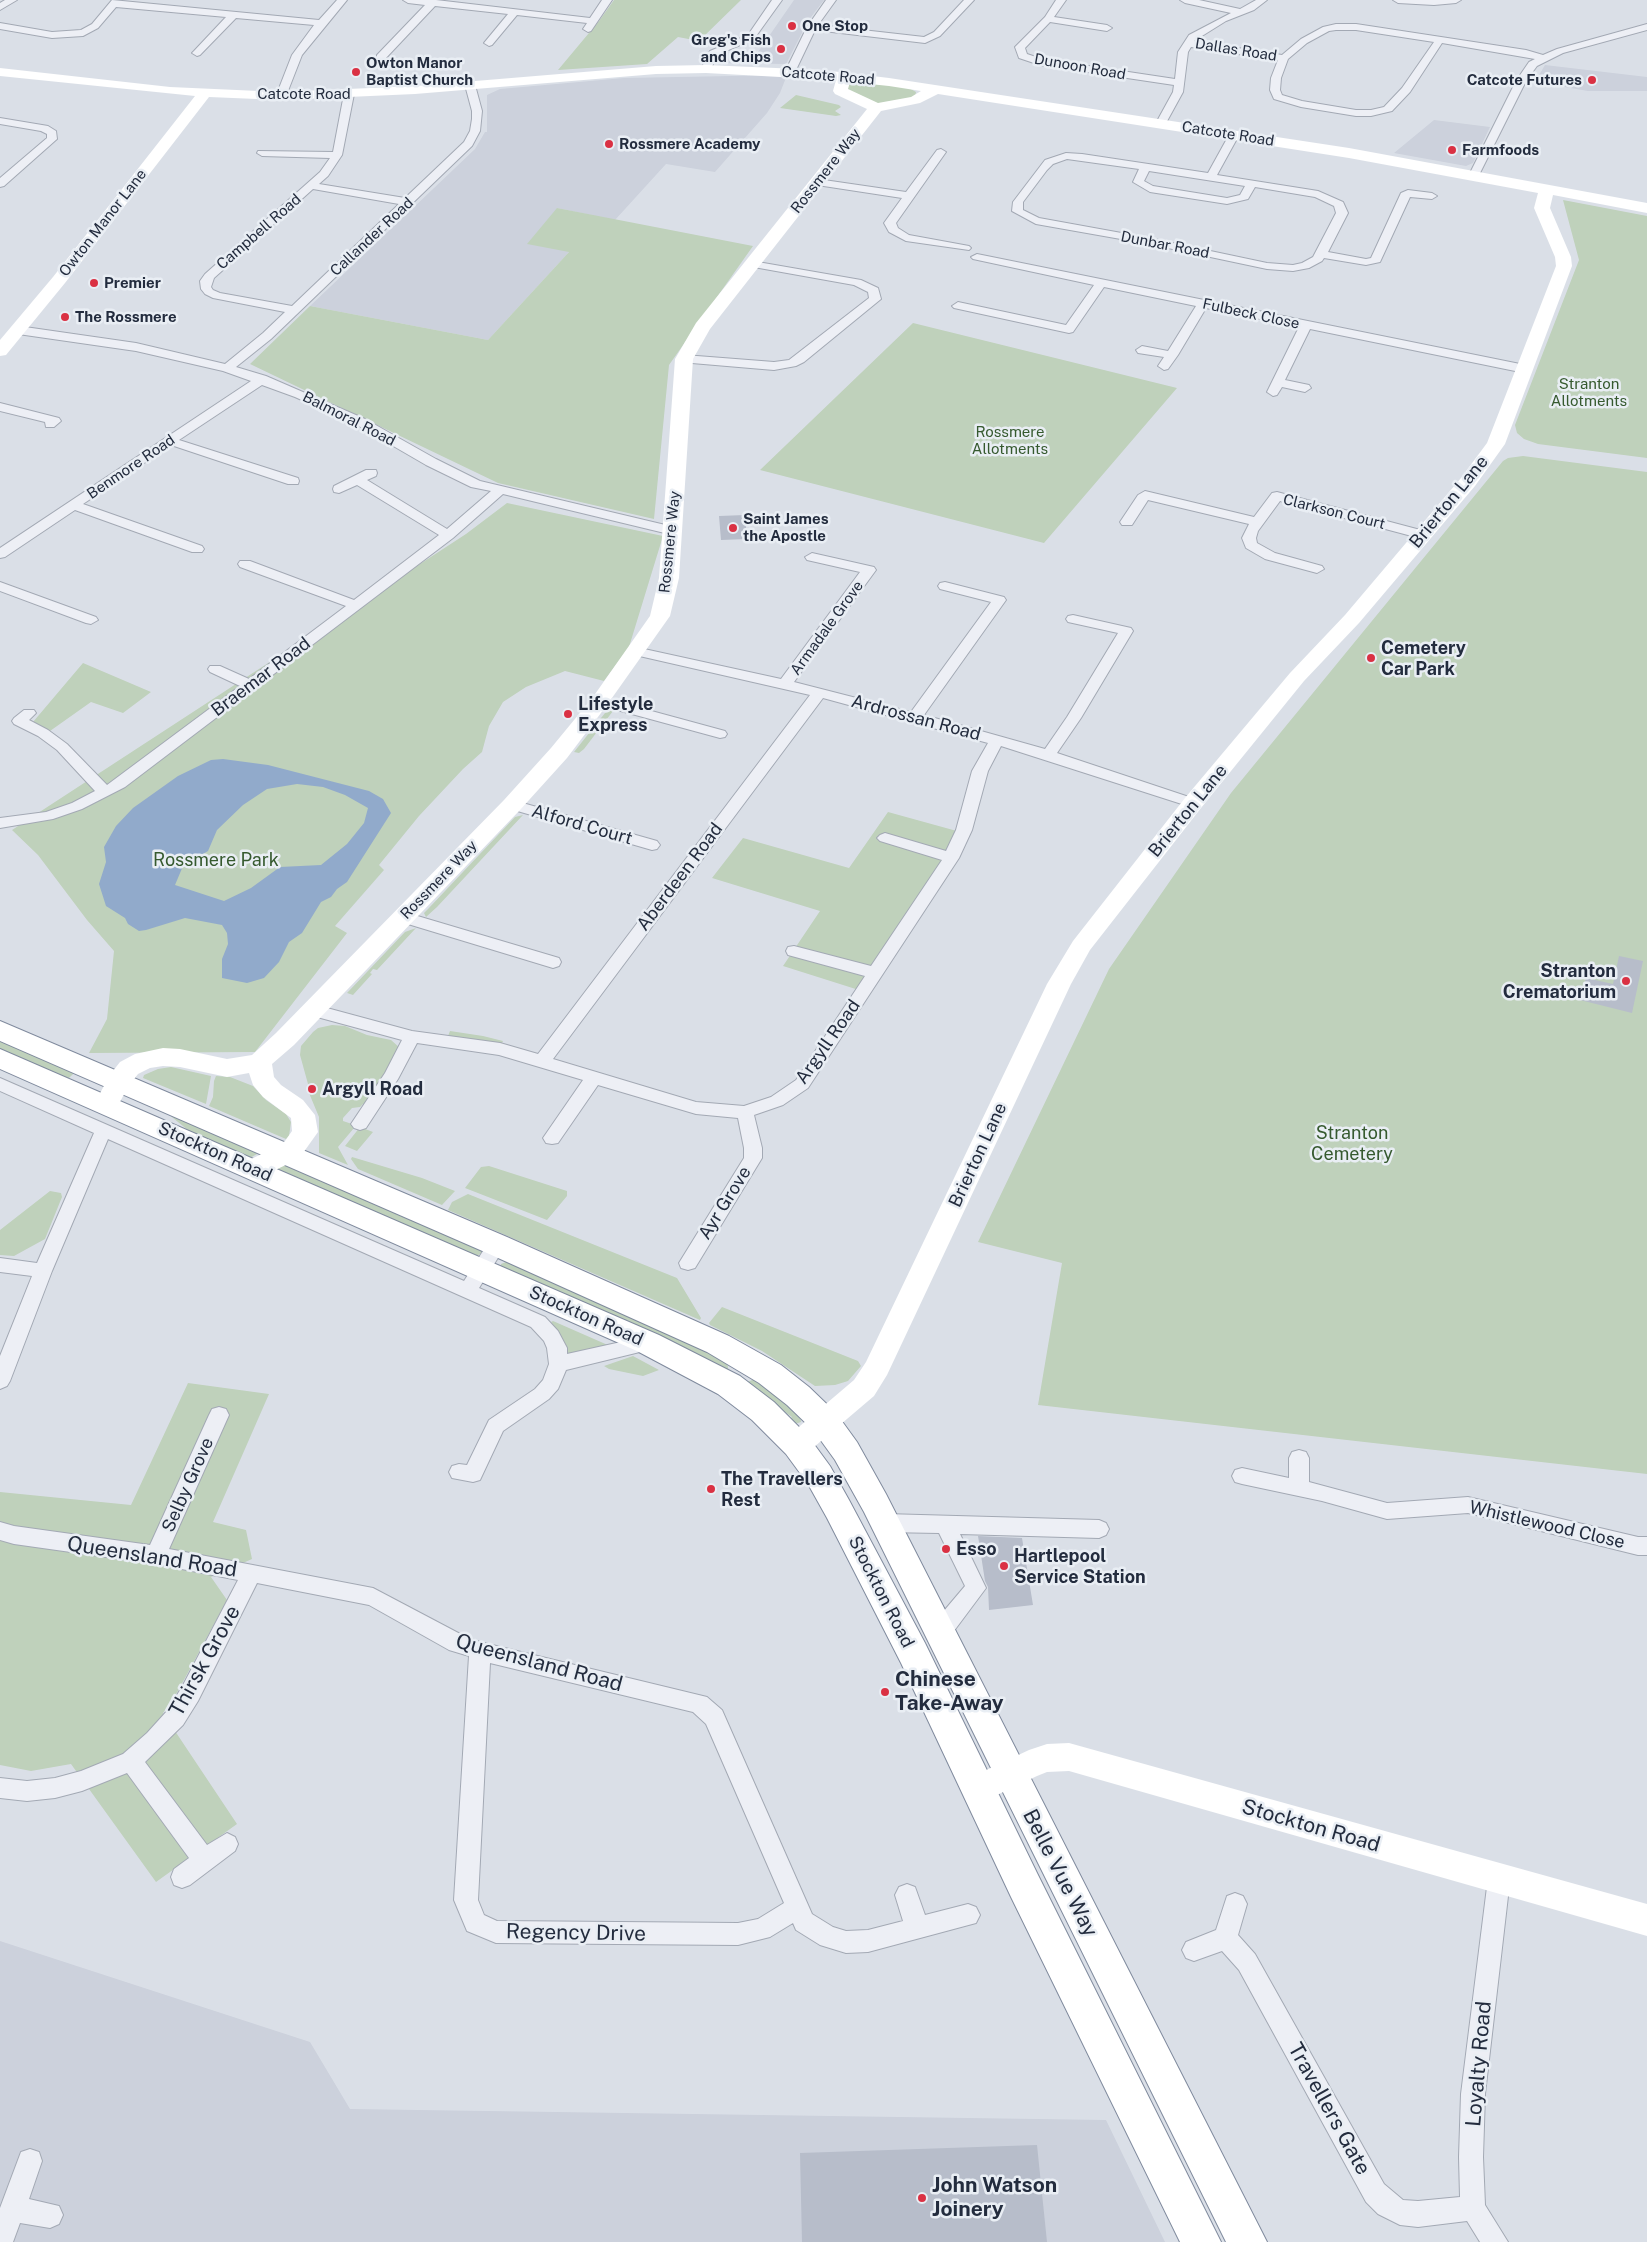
<!DOCTYPE html>
<html>
<head>
<meta charset="utf-8">
<style>
	body { margin:0 }
	canvas { display:block; background:#dadfe7 }
</style>
</head>
<body>
<canvas width="1647" height="2242"></canvas>
<script>
const context = document.querySelector('canvas').getContext('2d');
context.lineJoin = 'round';
function paint(path, color) { context.fillStyle = color; context.fill(path, 'evenodd'); }
const poly = rows => new Path2D(rows.map(r => 'M' + r).join(''));
function stroke(path, color, width, dash) { context.strokeStyle = color; context.lineWidth = width; context.lineCap = dash ? 'butt' : 'round'; context.setLineDash(dash || []); context.stroke(path); }
function write(font, color, halo, rows, align = 'center') {
  context.font = font + ' "Public Sans",sans-serif'; context.lineWidth = 5; context.setLineDash([]); context.textBaseline = 'middle'; context.strokeStyle = halo; context.fillStyle = color; for (const [text, x, y, turn = 0] of rows) {
    context.save(); context.translate(x, y); context.rotate((+turn || 0) * Math.PI / 180); context.textAlign = isNaN(turn) ? turn : align; if (halo) context.strokeText(text, 0, 0); context.fillText(text, 0, 0); context.restore();
  }
}
paint(poly([
	[794,0,824,0,808,21,786,64,715,63,720,52,758,52],
	[1545,65,1647,77,1647,91,1588,91,1535,82],
	[787,75,780,93,767,113,715,172,666,164,615,220,557,208,569,252,488,340,310,306,475,149,485,132,487,132,487,95,500,89,624,78],
	[1434,120,1490,127,1473,163,1466,166,1394,153],
	[0,1941,310,2042,350,2109,1106,2120,1165,2242,0,2242]
]), '#ccd1dc');
paint(poly([
	[614,0,741,0,699,41,678,37,647,64,558,70,599,21],
	[853,81,909,88,916,92,915,97,878,106,846,90,846,84],
	[796,95,839,105,841,107,835,111,841,115,836,116,780,108],
	[1563,200,1647,216,1647,458,1538,444,1524,439,1517,433,1515,425,1579,260],
	[557,208,753,246,669,365,654,519,498,483,250,364,310,306,488,340,569,252,527,244],
	[913,323,1177,388,1044,543,760,470],
	[1523,456,1647,472,1647,1474,1038,1405,1062,1263,978,1242,1109,969,1231,793,1503,461,1508,458],
	[507,503,663,536,629,647,604,681,565,671,526,687,503,702,489,726,482,752,463,769,419,816,379,865,384,870,335,926,347,933,255,1052,89,1053,107,1019,114,951,87,920,38,855,12,830,466,534],
	[83,663,151,692,123,713,91,702,50,731,33,722],
	[609,711,613,711,584,749,579,753,574,752,605,713],
	[888,812,964,833,862,991,783,966,820,911,712,878,743,838,849,868],
	[523,815,437,907,426,917,424,913,428,909,479,855,515,817],
	[416,928,377,970,373,969,370,973,372,974,353,995,347,993,405,932],
	[332,1025,345,1026,367,1035,391,1040,400,1048,368,1105,363,1104,360,1107,352,1108,343,1118,343,1121,352,1124,354,1128,338,1147,348,1165,319,1153,319,1117,309,1093,317,1091,314,1083,308,1084,300,1055,301,1046,313,1032,318,1028],
	[450,1031,483,1036,503,1041,501,1045,450,1037,448,1036],
	[0,1040,74,1073,67,1080,0,1051],
	[171,1067,211,1076,206,1104,143,1078,144,1075,158,1069],
	[216,1076,230,1077,253,1086,266,1100,286,1114,291,1122,289,1136,286,1139,209,1106,213,1097,214,1081],
	[167,1113,257,1152,257,1154,250,1158,189,1131],
	[360,1127,373,1132,357,1151,345,1146],
	[352,1157,422,1178,455,1191,442,1205,358,1169,351,1159],
	[281,1163,481,1250,483,1252,475,1257,276,1171],
	[489,1166,567,1191,567,1196,547,1220,465,1188,481,1167],
	[50,1191,61,1193,62,1197,45,1239,14,1256,0,1255,0,1230],
	[468,1194,677,1278,701,1318,700,1320,448,1210,452,1202],
	[506,1262,706,1350,727,1362,729,1373,501,1267,501,1264],
	[722,1307,858,1361,861,1366,848,1381,835,1385,815,1386,762,1351,710,1325,709,1323],
	[553,1321,610,1346,564,1362,564,1341,551,1322],
	[633,1356,659,1370,643,1376,609,1369,604,1366],
	[755,1379,800,1416,801,1422,795,1424,788,1421,792,1417,785,1412,781,1415,756,1393,759,1390,753,1385,749,1388,747,1382],
	[188,1383,269,1394,213,1522,246,1530,252,1559,211,1577,227,1600,178,1691,163,1713,237,1824,156,1882,71,1764,31,1771,0,1765,0,1492,131,1505]
]), '#bfd1bb');
paint(poly([
	[223,759,268,765,369,791,383,799,391,813,347,882,337,889,331,897,321,902,302,933,289,942,279,962,264,978,247,983,222,978,222,959,228,944,227,933,222,925,185,918,146,930,139,931,128,924,125,918,106,906,99,884,106,862,104,847,116,826,133,808,178,776,211,760],
	[297,784,323,787,345,795,368,808,364,823,347,844,321,865,280,867,251,888,224,901,175,885,183,866,208,851,217,830,243,805,267,789]
]), '#91aacb');
paint(poly([
	[745,515,747,539,721,540,719,516],
	[1619,956,1643,961,1632,1013,1580,1000,1586,978,1613,984],
	[978,1536,1022,1538,1033,1605,989,1610,988,1587,985,1581],
	[1037,2145,1047,2242,802,2242,800,2153]
]), '#b7bdca');
const street = poly([
	[5,0,17,0,0,10,0,3,5,0],
	[112,0,319,20,337,0,347,0,302,55,286,96,281,99,276,96,292,55,314,25,236,18,200,55,197,56,192,53,194,51,226,17,116,7,98,28,83,36,52,38,0,29,0,23,52,32,81,30,92,24,112,0],
	[403,0,436,0,590,18,602,0,612,0,591,31,588,32,583,29,587,23,517,15,492,45,489,46,484,43,508,14,435,6,385,59,377,59,377,55,425,5,408,3,403,0],
	[772,0,782,0,754,39,717,55,710,71,702,71,701,69,710,51,748,35,772,0],
	[826,0,836,0,818,25,924,37,934,32,964,0,974,0,940,36,925,43,815,30,795,72,790,75,786,74,785,72,807,27,826,0],
	[1056,0,1066,0,1054,17,1107,25,1112,28,1107,31,1050,22,1025,48,1027,54,1042,59,1175,79,1178,52,1189,35,1231,13,1185,3,1180,0,1199,0,1240,9,1256,0,1267,0,1254,10,1226,21,1194,41,1282,55,1301,39,1323,27,1336,24,1356,24,1526,50,1543,55,1557,49,1647,24,1647,30,1563,53,1537,66,1526,81,1479,175,1474,178,1469,175,1516,81,1529,62,1535,59,1442,43,1410,92,1392,111,1371,116,1356,116,1301,107,1274,99,1270,90,1271,78,1278,60,1191,47,1188,52,1183,92,1166,123,1161,126,1156,123,1173,92,1174,85,1040,65,1019,58,1015,47,1045,17,1056,0],
	[1336,30,1356,30,1434,42,1402,88,1384,107,1371,110,1356,110,1302,101,1282,95,1280,90,1281,78,1288,59,1307,43,1329,31,1336,30],
	[1393,0,1461,0,1456,3,1434,5,1398,3,1393,0],
	[470,82,475,85,482,111,480,131,472,146,271,339,236,367,266,376,365,419,436,459,480,481,678,528,680,531,673,535,503,494,453,538,125,787,82,809,53,819,0,828,0,818,46,812,72,803,95,791,57,750,38,736,14,724,12,721,14,718,24,710,34,710,36,713,29,720,48,730,67,744,107,785,240,686,210,672,208,669,210,666,220,666,249,679,346,606,240,567,238,564,240,561,250,561,354,600,439,535,357,485,339,493,334,492,333,489,334,486,366,470,376,470,377,473,376,476,367,480,447,529,491,491,471,487,426,465,357,425,295,397,262,385,179,440,298,478,299,481,298,484,288,484,171,445,83,504,202,546,204,549,202,552,192,552,75,510,5,557,0,558,0,548,251,381,223,371,136,351,18,334,12,330,18,326,136,343,225,364,263,333,285,312,213,298,205,294,201,289,200,281,205,274,320,172,330,158,262,156,257,153,258,151,333,152,344,94,349,91,353,92,354,94,342,155,328,176,319,184,405,198,464,142,470,131,472,119,472,111,465,85,470,82],
	[313,189,399,204,292,306,220,293,213,290,211,287,214,278,313,189],
	[0,118,48,126,56,131,57,139,4,186,0,187,0,178,47,138,47,134,41,131,0,124,0,118],
	[1234,132,1239,135,1217,175,1318,191,1343,202,1348,213,1328,252,1366,259,1371,258,1401,193,1408,190,1432,193,1437,196,1432,199,1410,197,1380,262,1366,265,1324,258,1322,261,1309,268,1293,271,1267,269,1149,244,1036,224,1012,211,1013,202,1045,160,1066,153,1082,154,1208,173,1229,135,1234,132],
	[1067,159,1139,169,1133,182,1150,192,1227,204,1248,199,1255,187,1315,197,1334,206,1336,213,1313,257,1302,263,1293,265,1267,263,1149,238,1039,218,1023,210,1023,202,1047,170,1053,164,1067,159],
	[1149,171,1245,186,1240,195,1227,198,1153,186,1144,181,1149,171],
	[941,149,946,152,896,223,898,228,909,235,969,246,971,248,969,250,906,241,889,232,884,223,902,198,817,185,812,182,817,179,906,192,937,150,941,149],
	[977,254,1525,365,1531,369,1525,373,1310,329,1285,380,1309,385,1311,388,1305,392,1282,387,1277,395,1273,396,1267,392,1299,327,1206,308,1178,355,1168,369,1164,370,1158,366,1164,357,1138,353,1136,350,1142,346,1168,351,1196,306,1104,287,1073,332,1069,333,954,308,952,306,958,302,1066,325,1094,285,973,259,971,257,977,254],
	[752,261,861,280,878,288,881,299,804,362,796,366,774,370,680,362,678,359,680,356,684,355,774,362,789,360,869,298,868,292,854,285,748,266,746,264,752,261],
	[0,403,59,418,61,421,54,427,46,427,45,422,0,411,0,403],
	[1145,491,1254,517,1272,493,1277,492,1428,532,1430,535,1423,539,1280,501,1258,531,1256,538,1257,543,1275,553,1322,566,1324,569,1317,573,1265,559,1246,548,1242,538,1249,524,1148,500,1132,525,1122,525,1120,522,1138,495,1145,491],
	[812,553,874,567,876,570,794,682,911,712,991,602,940,589,938,586,940,583,945,582,1004,597,1006,600,924,715,1045,749,1067,717,1118,633,1068,622,1066,619,1068,616,1073,615,1131,628,1133,631,1081,718,1057,753,1198,800,1201,803,1198,806,1193,808,1188,806,1001,746,988,771,972,830,959,858,808,1088,783,1105,754,1115,762,1148,762,1158,695,1268,688,1270,681,1268,679,1263,744,1158,744,1148,738,1118,696,1114,598,1085,558,1143,552,1144,546,1143,543,1138,583,1080,499,1055,417,1043,398,1079,366,1128,360,1130,354,1128,351,1124,385,1073,402,1040,306,1014,304,1010,306,1006,312,1004,412,1031,500,1043,538,1054,810,695,635,655,628,651,635,647,781,679,860,572,807,560,805,557,812,553],
	[823,698,988,743,972,771,956,830,946,851,885,833,880,835,877,838,880,841,942,860,871,966,794,946,788,947,786,951,788,955,865,976,796,1080,771,1097,744,1106,696,1102,553,1059,823,698],
	[0,582,96,617,98,620,91,624,86,623,0,591,0,582],
	[600,697,725,731,727,734,725,737,720,738,595,704,593,701,600,697],
	[512,800,657,841,660,845,657,849,652,850,507,808,504,805,507,802,512,800],
	[404,912,559,958,561,962,559,966,553,968,398,921,396,917,398,913,404,912],
	[0,1078,464,1281,490,1240,497,1238,504,1240,506,1245,479,1288,545,1317,558,1331,567,1348,567,1354,648,1336,655,1338,658,1343,655,1348,648,1350,566,1370,558,1389,549,1399,503,1431,480,1480,473,1482,452,1478,449,1472,452,1466,459,1464,467,1465,489,1420,535,1389,543,1380,549,1364,547,1348,544,1341,531,1327,108,1139,52,1271,10,1381,7,1386,0,1389,0,1356,32,1276,0,1272,0,1258,37,1263,94,1133,0,1091,0,1078],
	[219,1407,226,1409,229,1415,169,1549,373,1588,464,1636,480,1642,707,1697,722,1710,812,1914,833,1927,846,1931,868,1930,903,1921,895,1895,899,1887,907,1884,915,1887,925,1915,968,1904,976,1907,980,1915,976,1923,868,1952,846,1953,820,1945,796,1930,793,1923,770,1937,738,1945,496,1943,467,1931,454,1900,469,1656,449,1650,369,1605,257,1583,198,1701,183,1725,145,1762,207,1845,227,1833,235,1837,238,1844,235,1851,190,1885,182,1888,174,1885,171,1877,174,1869,189,1858,127,1773,82,1791,55,1798,27,1801,0,1798,0,1778,27,1781,55,1778,81,1771,123,1754,147,1733,167,1711,182,1687,238,1580,156,1564,14,1544,0,1540,0,1522,14,1526,150,1545,209,1415,212,1409,219,1407],
	[490,1663,693,1712,706,1724,784,1903,758,1919,738,1923,497,1921,484,1915,478,1900,490,1663],
	[1299,1450,1306,1452,1309,1458,1309,1482,1387,1503,1468,1497,1638,1537,1647,1537,1647,1555,1638,1555,1468,1513,1387,1519,1322,1501,1242,1484,1235,1482,1232,1476,1235,1470,1242,1468,1289,1478,1289,1458,1292,1452,1299,1450],
	[885,1514,1099,1520,1106,1523,1109,1529,1106,1535,1099,1538,960,1534,986,1588,948,1639,941,1641,934,1639,930,1632,943,1612,965,1586,939,1533,885,1532,878,1529,875,1523,878,1517,885,1514],
	[1499,1868,1507,1871,1510,1879,1485,2094,1483,2157,1485,2205,1508,2242,1480,2242,1467,2221,1418,2227,1400,2225,1378,2214,1366,2202,1239,1970,1222,1951,1194,1961,1186,1958,1182,1950,1186,1942,1216,1930,1227,1896,1235,1893,1243,1896,1247,1904,1238,1935,1255,1954,1384,2184,1403,2200,1418,2201,1460,2197,1459,2157,1461,2094,1488,1879,1491,1871,1499,1868],
	[30,2149,39,2152,42,2161,29,2199,59,2206,63,2215,59,2224,50,2228,20,2223,13,2242,0,2242,0,2208,21,2152,30,2149]
]);
const highway = poly([
	[0,1021,507,1237,729,1336,781,1365,809,1387,836,1413,857,1442,886,1494,1267,2242,1226,2242,864,1512,835,1460,814,1431,787,1405,759,1383,707,1352,487,1253,0,1041,0,1021],
	[0,1049,659,1335,740,1376,774,1402,808,1436,830,1466,849,1500,925,1643,1037,1873,1221,2242,1180,2242,1011,1897,901,1663,827,1518,808,1484,786,1454,752,1420,718,1394,637,1351,0,1069,0,1049]
]);
stroke(street, '#a3a9b4', 2);
stroke(highway, '#808b9e', 2);
paint(street, '#edeff5');
paint(poly([
	[706,65,822,70,889,78,1349,148,1647,203,1647,213,1553,195,1550,208,1571,257,1572,266,1505,444,1475,486,1359,623,1304,681,1201,808,1090,950,1071,984,887,1375,874,1396,807,1453,797,1457,787,1453,783,1445,787,1437,854,1380,866,1362,1047,984,1073,941,1185,798,1290,673,1345,615,1461,478,1487,443,1556,266,1555,257,1534,208,1538,193,1349,158,938,94,920,103,881,111,710,329,693,359,679,578,670,616,607,705,567,758,520,810,294,1045,272,1064,274,1077,281,1085,303,1100,315,1115,318,1132,303,1153,294,1161,263,1176,254,1178,245,1176,241,1169,245,1162,276,1147,285,1141,292,1131,291,1118,263,1097,253,1085,249,1073,227,1077,180,1067,163,1066,150,1068,138,1074,128,1087,115,1111,106,1114,97,1111,94,1105,109,1076,120,1062,135,1054,163,1048,180,1049,227,1059,252,1055,276,1033,504,800,551,748,593,697,650,616,659,578,675,359,696,323,867,109,835,94,833,91,836,80,706,73,656,74,415,94,281,100,209,97,65,283,6,355,0,356,0,340,53,277,195,96,0,76,0,68,170,87,281,92,415,86,656,66,706,65],
	[850,82,889,86,921,91,911,97,878,103,848,89,850,82],
	[1069,1743,1647,1904,1647,1936,1069,1771,1047,1772,1037,1776,978,1804,967,1799,962,1789,967,1779,1029,1750,1047,1744,1069,1743]
]), '#fff');
paint(highway, '#fff');
for (const [x, y, r, color] of [
	[792,26,5,"#da3143"],
	[781,49,5,"#da3143"],
	[356,72,5,"#da3143"],
	[1592,80,5,"#da3143"],
	[609,144,5,"#da3143"],
	[1452,150,5,"#da3143"],
	[94,283,5,"#da3143"],
	[65,317,5,"#da3143"],
	[733,528,5,"#da3143"],
	[1371,658,5,"#da3143"],
	[568,714,5,"#da3143"],
	[1626,981,5,"#da3143"],
	[312,1089,5,"#da3143"],
	[711,1489,5,"#da3143"],
	[946,1549,5,"#da3143"],
	[1004,1566,5,"#da3143"],
	[885,1692,5,"#da3143"],
	[922,2198,5,"#da3143"]
]) { const dot = new Path2D(); dot.arc(x, y, r, 0, 2 * Math.PI); context.fillStyle = color; context.fill(dot); stroke(dot, '#e9eef4', 2); }
write('bold 15px', '#232c3e', '#e9eef4', [
	["One Stop",802,26],
	["Greg's Fish",771,40,"right"],
	["and Chips",771,57,"right"],
	["Owton Manor",366,63],
	["Baptist Church",366,80],
	["Catcote Futures",1582,80,"right"],
	["Rossmere Academy",619,144],
	["Farmfoods",1462,150],
	["Premier",104,283],
	["The Rossmere",75,317],
	["Saint James",743,519],
	["the Apostle",743,536]
], 'left');
write('15px', '#232c3e', '#e9eef4', [
	["Dallas Road",1236,50,9],
	["Dunoon Road",1080,67,10],
	["Catcote Road",828,76,5],
	["Catcote Road",304,94],
	["Catcote Road",1228,134,9],
	["Rossmere Way",826,171,-52],
	["Owton Manor Lane",103,223,-52],
	["Campbell Road",259,232,-41],
	["Callander Road",372,237,-43],
	["Dunbar Road",1165,245,11],
	["Fulbeck Close",1251,314,12],
	["Balmoral Road",349,419,27],
	["Benmore Road",131,467,-34],
	["Clarkson Court",1334,512,14],
	["Rossmere Way",670,542,-84],
	["Armadale Grove",827,628,-54],
	["Rossmere Way",439,880,-46]
]);
write('15px', '#365a2f', '#e9eef4', [
	["Stranton",1589,384],
	["Allotments",1589,401],
	["Rossmere",1010,432],
	["Allotments",1010,449]
]);
write('18px', '#232c3e', '#e9eef4', [
	["Brierton Lane",1449,502,-51],
	["Braemar Road",261,677,-37],
	["Ardrossan Road",916,718,15],
	["Brierton Lane",1188,811,-51],
	["Alford Court",582,825,16],
	["Aberdeen Road",680,877,-53],
	["Argyll Road",828,1042,-55],
	["Stockton Road",215,1152,24],
	["Brierton Lane",978,1155,-65],
	["Ayr Grove",725,1203,-58],
	["Stockton Road",586,1316,24],
	["Selby Grove",188,1485,-66],
	["Whistlewood Close",1547,1525,13],
	["Stockton Road",881,1592,63]
]);
write('bold 18px', '#232c3e', '#e9eef4', [
	["Cemetery",1381,648],
	["Car Park",1381,669],
	["Lifestyle",578,704],
	["Express",578,725],
	["Stranton",1616,971,"right"],
	["Crematorium",1616,992,"right"],
	["Argyll Road",322,1089],
	["The Travellers",721,1479],
	["Rest",721,1500],
	["Esso",956,1549],
	["Hartlepool",1014,1556],
	["Service Station",1014,1577]
], 'left');
write('18px', '#365a2f', '#e9eef4', [
	["Rossmere Park",216,860],
	["Stranton",1352,1133],
	["Cemetery",1352,1154]
]);
write('21px', '#232c3e', '#e9eef4', [
	["Queensland Road",152,1557,9],
	["Thirsk Grove",205,1661,-61],
	["Queensland Road",539,1663,15],
	["Stockton Road",1311,1826,16],
	["Belle Vue Way",1060,1873,63],
	["Regency Drive",576,1933,1],
	["Loyalty Road",1479,2064,-85],
	["Travellers Gate",1329,2109,61]
]);
write('bold 21px', '#232c3e', '#e9eef4', [
	["Chinese",895,1680],
	["Take-Away",895,1704],
	["John Watson",932,2186],
	["Joinery",932,2210]
], 'left');
</script>
</body>
</html>
